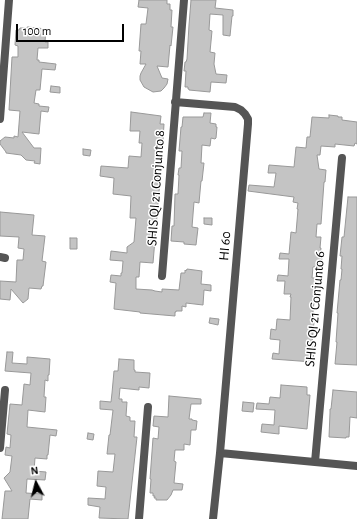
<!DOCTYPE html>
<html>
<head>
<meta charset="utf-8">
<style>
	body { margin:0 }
	#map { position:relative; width:357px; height:519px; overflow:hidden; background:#fff; font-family:"Alegreya Sans",sans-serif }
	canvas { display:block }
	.north { position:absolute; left:16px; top:463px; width:40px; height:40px; -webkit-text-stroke:3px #fff; paint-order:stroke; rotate:353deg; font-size:11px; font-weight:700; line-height:16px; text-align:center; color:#000 }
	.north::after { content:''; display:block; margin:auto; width:14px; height:18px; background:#000; clip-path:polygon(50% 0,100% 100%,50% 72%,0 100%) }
	.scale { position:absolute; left:16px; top:24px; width:108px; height:18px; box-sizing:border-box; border:2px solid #000; border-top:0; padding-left:5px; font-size:12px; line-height:14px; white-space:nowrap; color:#000; -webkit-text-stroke:3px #fff; paint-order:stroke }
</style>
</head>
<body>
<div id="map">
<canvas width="357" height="519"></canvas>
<div class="north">N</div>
<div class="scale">100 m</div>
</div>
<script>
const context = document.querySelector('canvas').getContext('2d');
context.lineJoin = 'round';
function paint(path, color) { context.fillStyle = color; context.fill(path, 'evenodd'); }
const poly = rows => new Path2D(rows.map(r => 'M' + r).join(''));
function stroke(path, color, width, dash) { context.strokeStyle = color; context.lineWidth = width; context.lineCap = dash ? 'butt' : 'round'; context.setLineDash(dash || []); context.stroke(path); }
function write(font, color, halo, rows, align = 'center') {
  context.font = font + ' "Alegreya Sans",sans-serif'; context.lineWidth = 3; context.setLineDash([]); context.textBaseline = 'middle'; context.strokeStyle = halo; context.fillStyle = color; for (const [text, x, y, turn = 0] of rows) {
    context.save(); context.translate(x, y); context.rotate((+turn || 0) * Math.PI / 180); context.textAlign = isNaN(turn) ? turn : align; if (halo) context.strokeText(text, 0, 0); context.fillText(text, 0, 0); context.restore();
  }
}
const building = poly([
	[139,0,167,0,167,4,170,4,170,10,172,10,171,27,173,27,171,46,170,45,168,67,157,66,162,78,168,79,167,84,164,88,161,91,153,92,144,87,140,80,140,76,141,73,146,64,140,64,141,51,139,51,141,24,146,24,148,8,138,7,139,0],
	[191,0,216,0,215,8,233,10,233,16,232,16,230,36,223,35,223,15,210,14,209,30,212,31,210,52,215,53,214,64,216,74,227,75,226,83,211,82,210,92,189,90,189,89,188,89,188,87,185,87,186,71,184,71,185,62,186,62,187,59,189,25,191,0],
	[28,27,46,29,45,42,48,42,48,48,38,48,37,60,39,60,39,62,56,64,55,70,42,69,40,90,36,90,34,103,39,104,39,106,49,107,48,112,41,111,39,134,22,132,34,148,41,148,40,164,34,163,35,161,26,160,21,155,6,153,6,152,0,144,0,141,5,137,14,138,14,136,18,137,20,111,9,110,12,57,18,57,18,46,15,45,16,30,19,30,20,28,25,28,28,27],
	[51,86,60,87,60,93,50,92,51,86],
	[131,112,161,116,160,124,164,124,162,155,161,154,160,166,159,166,158,180,160,180,153,263,140,262,139,277,136,277,136,289,152,290,155,291,162,292,162,289,179,290,181,273,185,273,185,270,186,271,187,269,202,271,201,284,211,285,211,291,204,290,203,305,186,303,186,307,182,306,182,311,176,311,176,312,175,312,175,316,140,313,140,312,114,309,116,283,110,282,111,275,121,276,121,273,122,273,123,261,110,260,111,251,127,253,127,247,134,242,136,218,130,218,131,196,113,194,114,178,100,176,101,166,128,168,129,156,141,157,142,143,139,143,140,131,130,131,131,112],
	[204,113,211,113,210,123,216,124,216,127,217,127,216,138,215,139,211,138,210,146,202,145,201,163,204,163,202,181,201,181,199,203,194,202,192,227,198,228,196,245,184,244,184,242,171,241,172,226,174,226,175,194,178,194,179,175,178,175,179,168,181,168,182,151,179,151,181,127,182,127,183,117,203,117,204,113],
	[329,115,338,116,338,117,342,117,342,120,357,122,357,144,355,143,354,146,335,144,335,147,321,146,320,155,317,155,319,169,326,170,325,182,324,182,321,224,317,224,316,237,321,237,320,248,321,248,320,257,322,257,321,265,319,267,313,267,312,278,317,278,316,289,315,289,315,292,312,322,314,322,312,343,313,343,313,350,314,350,313,362,272,359,273,353,279,354,280,340,270,339,271,329,276,330,277,319,290,320,291,297,290,297,291,294,284,294,285,281,277,281,278,275,288,276,289,259,279,259,280,253,289,254,291,232,296,233,298,209,297,209,298,203,293,202,294,197,248,191,249,185,274,187,276,173,268,173,269,165,294,167,296,147,306,148,307,137,310,137,312,117,329,118,329,115],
	[83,149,91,150,90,156,83,155,83,149],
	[348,197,357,197,357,365,335,364,337,342,336,342,338,313,337,313,340,280,341,280,342,269,341,269,342,256,340,256,342,237,344,237,348,197],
	[0,212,34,215,32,235,45,236,42,261,46,262,43,286,42,286,41,289,29,288,28,299,23,303,11,289,10,300,0,299,0,281,16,282,17,260,23,260,24,249,18,248,19,237,0,236,0,212],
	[204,218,212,218,212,225,204,224,204,218],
	[70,238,77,238,77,249,70,249,70,238],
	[210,318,219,319,218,325,209,323,210,318],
	[7,352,13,352,12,363,27,364,27,357,50,359,49,375,48,375,48,381,45,380,44,397,46,397,45,412,28,410,27,427,57,430,56,436,50,435,48,455,47,455,47,459,35,458,34,471,46,472,45,480,27,479,26,493,42,494,42,500,30,499,28,519,2,519,5,491,12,491,4,478,10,472,12,456,5,455,6,447,10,448,11,435,7,434,10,404,22,405,24,384,30,385,31,373,5,371,7,352],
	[119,359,134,360,134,370,135,370,135,372,150,373,149,388,139,387,139,390,120,388,119,399,122,399,122,402,127,402,126,416,130,417,130,421,135,421,134,437,137,437,128,519,99,518,100,507,88,505,88,498,105,499,106,487,97,486,98,471,113,472,115,454,107,454,109,435,110,435,113,410,100,409,100,401,111,402,112,393,114,371,118,371,119,359],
	[281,385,307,387,307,395,310,395,307,429,279,426,279,434,261,432,262,424,274,425,275,410,256,409,257,403,269,404,270,397,280,398,281,385],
	[333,390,357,392,357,418,350,417,349,437,346,437,346,438,329,437,330,413,330,409,331,409,333,390],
	[169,396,201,399,201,404,191,404,189,419,192,419,192,420,197,421,196,430,191,430,190,445,184,444,184,450,175,450,174,461,176,462,174,483,183,484,182,490,173,490,171,495,167,500,156,500,156,498,154,498,155,496,153,496,153,493,150,493,151,479,150,479,153,438,158,439,159,427,153,426,154,416,168,417,169,396],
	[243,402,254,403,253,412,242,411,243,402],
	[88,433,94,434,93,440,87,439,88,433]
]);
paint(building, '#c4c4c4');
stroke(building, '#999', 1);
stroke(poly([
	[175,102,235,107,241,110,245,114,248,119,248,124,220,453,213,519],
	[0,119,9,0],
	[0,257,5,258],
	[162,276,184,0],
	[0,448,5,390],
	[220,453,357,466],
	[315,462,342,158],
	[139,519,148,407]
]), '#555', 8);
write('14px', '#000', '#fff', [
	["SHIS QI 21 Conjunto 8",156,188,-86],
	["HI 60",225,246,-85],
	["SHIS QI 21 Conjunto 6",315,309,-85]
]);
</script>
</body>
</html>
